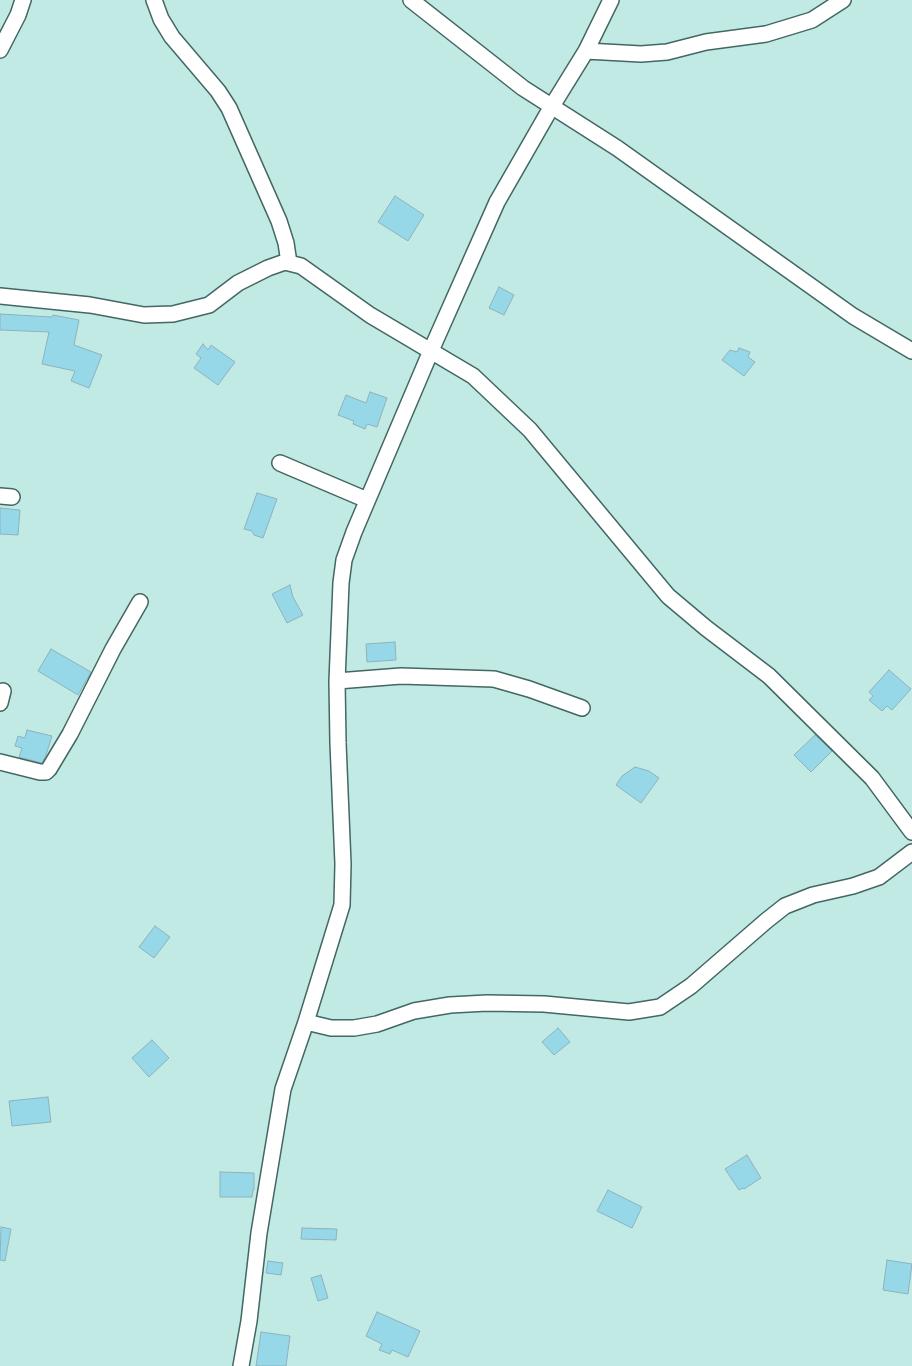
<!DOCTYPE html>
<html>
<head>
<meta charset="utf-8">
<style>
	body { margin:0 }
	canvas { display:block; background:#c2eae5 }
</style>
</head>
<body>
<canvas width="912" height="1366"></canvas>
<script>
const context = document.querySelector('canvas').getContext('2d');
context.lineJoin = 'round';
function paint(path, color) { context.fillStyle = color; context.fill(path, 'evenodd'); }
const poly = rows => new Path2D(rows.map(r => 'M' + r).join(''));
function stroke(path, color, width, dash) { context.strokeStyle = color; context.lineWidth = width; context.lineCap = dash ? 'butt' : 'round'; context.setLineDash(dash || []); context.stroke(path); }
const building = poly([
	[395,196,424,215,408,241,378,222,395,196],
	[499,287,514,295,504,315,489,308,499,287],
	[0,314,52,317,53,315,79,320,74,345,102,355,89,388,71,381,75,371,42,364,49,332,0,330,0,314],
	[203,344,208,350,211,345,235,362,218,385,194,368,201,358,196,354,203,344],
	[739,348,750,352,748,357,755,362,744,376,722,360,730,350,737,352,739,348],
	[370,392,387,398,377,427,367,424,365,429,353,424,354,421,338,415,346,395,366,403,370,392],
	[257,493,277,499,263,538,254,535,252,531,244,529,257,493],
	[0,508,20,510,18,535,0,534,0,508],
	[290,585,293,597,303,615,287,623,272,594,290,585],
	[395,642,396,660,367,662,366,644,395,642],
	[51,649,91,672,78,695,38,671,51,649],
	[889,670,911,689,892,710,887,706,882,711,869,700,873,696,869,692,889,670],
	[27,730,52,736,46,755,42,763,19,757,22,748,15,746,18,736,25,738,27,730],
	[815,735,832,751,811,772,794,755,815,735],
	[635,767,649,771,659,778,641,803,616,785,622,776,635,767],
	[155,926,170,937,154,958,139,947,155,926],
	[558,1028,570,1042,554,1055,542,1042,558,1028],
	[152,1040,169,1058,149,1077,132,1058,152,1040],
	[48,1097,51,1122,12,1126,9,1101,48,1097],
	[747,1155,761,1178,744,1189,743,1188,739,1190,725,1169,747,1155],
	[220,1172,254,1173,254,1190,253,1190,252,1197,220,1197,220,1172],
	[608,1190,642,1207,632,1228,597,1211,608,1190],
	[1,1227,11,1229,5,1261,0,1260,1,1227],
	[302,1228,337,1229,336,1240,301,1239,302,1228],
	[887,1260,912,1264,908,1294,883,1290,887,1260],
	[268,1261,283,1263,281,1275,266,1273,268,1261],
	[321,1275,328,1298,318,1301,311,1278,321,1275],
	[377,1312,420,1331,408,1357,392,1350,390,1354,379,1350,382,1344,366,1336,377,1312],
	[261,1332,290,1336,286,1366,256,1366,261,1332]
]);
paint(building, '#96d7e8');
stroke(building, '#8eb2bc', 1);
const minor = poly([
	[154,0,161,19,172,37,218,91,229,108,279,221,286,243,289,263],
	[411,0,523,88,617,148,853,316,912,351],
	[0,50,18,15,23,0],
	[586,51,641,54,667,52,706,42,766,34,812,20,843,0],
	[0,296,90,305,144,315,173,314,209,305,238,283,268,268,285,262,301,266,370,315,473,376,530,430,668,596,706,628,769,676,872,778,912,832],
	[280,463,367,500],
	[0,496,12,497],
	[337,681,401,676,494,679,529,689,582,708],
	[0,703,3,691],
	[0,762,40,772,46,772,49,769,70,734,113,649,140,602],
	[306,1022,331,1028,354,1028,377,1024,414,1011,450,1005,487,1003,544,1004,629,1012,660,1007,691,986,766,921,785,906,813,895,853,886,879,877,912,852],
	[241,1366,249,1321,259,1233,283,1089,306,1022,342,905,343,864,338,743,337,681,341,583,344,560,354,532,433,346,497,202,552,106,586,51,611,0]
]);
stroke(minor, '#436762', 18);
stroke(minor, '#fff', 15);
</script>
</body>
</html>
